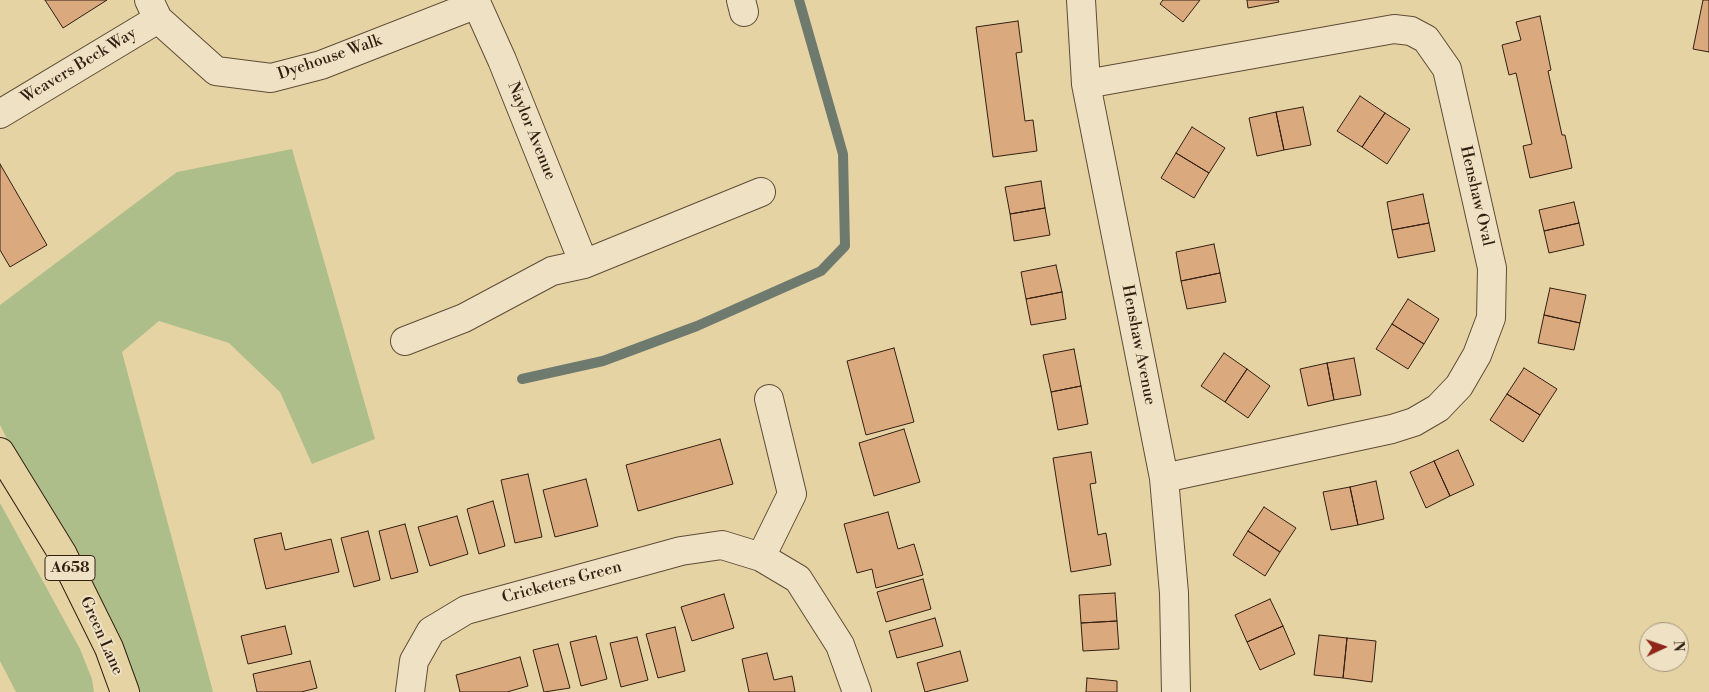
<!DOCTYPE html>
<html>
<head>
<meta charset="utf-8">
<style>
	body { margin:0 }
	#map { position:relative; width:1709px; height:692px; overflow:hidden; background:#e6d3a4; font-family:"Libre Bodoni",serif }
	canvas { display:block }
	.north { position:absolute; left:1639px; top:622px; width:50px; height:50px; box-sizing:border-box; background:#efe2c4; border:1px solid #a3947d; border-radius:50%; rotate:87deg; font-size:14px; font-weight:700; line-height:20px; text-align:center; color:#321f12 }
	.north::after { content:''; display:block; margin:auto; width:18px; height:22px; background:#8f2418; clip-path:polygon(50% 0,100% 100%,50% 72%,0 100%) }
</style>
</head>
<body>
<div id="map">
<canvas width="1709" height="692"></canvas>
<div class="north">N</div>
</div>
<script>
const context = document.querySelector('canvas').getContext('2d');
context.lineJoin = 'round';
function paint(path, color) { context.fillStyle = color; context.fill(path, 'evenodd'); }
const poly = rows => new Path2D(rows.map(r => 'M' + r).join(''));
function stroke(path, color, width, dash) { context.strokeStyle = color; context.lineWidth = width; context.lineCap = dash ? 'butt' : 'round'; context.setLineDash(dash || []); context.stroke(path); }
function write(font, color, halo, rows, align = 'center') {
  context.font = font + ' "Libre Bodoni",serif'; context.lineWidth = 4; context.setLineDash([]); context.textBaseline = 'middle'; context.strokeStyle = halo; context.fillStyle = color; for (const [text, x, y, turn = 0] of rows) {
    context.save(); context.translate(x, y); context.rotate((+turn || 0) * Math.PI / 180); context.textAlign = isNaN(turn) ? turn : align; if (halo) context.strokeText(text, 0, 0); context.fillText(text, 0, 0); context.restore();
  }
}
paint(poly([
	[292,149,375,439,312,464,280,392,229,343,159,321,122,352,213,692,134,692,0,425,0,305,177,172],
	[0,503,80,649,92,679,94,692,16,692,0,661]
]), '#aebe8b');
stroke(poly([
	[522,379,603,361,697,326,821,271,845,246,843,154,799,0]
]), '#6f7a6f', 10);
const building = poly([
	[45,0,107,0,63,28,45,0],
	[1163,0,1200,0,1183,22,1160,4,1163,0],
	[1247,0,1278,0,1279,2,1248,8,1247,0],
	[1703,0,1709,0,1709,52,1693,49,1703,0],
	[1540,16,1551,70,1548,71,1562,135,1565,135,1572,168,1530,178,1523,146,1532,144,1516,73,1509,75,1502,45,1521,40,1516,22,1540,16],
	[1018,21,1022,52,1016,53,1025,121,1033,120,1037,151,993,157,976,27,1018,21],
	[1360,96,1385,113,1362,147,1337,131,1360,96],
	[1303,107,1311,145,1284,150,1276,112,1303,107],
	[1276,112,1284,150,1257,156,1249,118,1276,112],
	[1385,113,1410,129,1387,164,1362,147,1385,113],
	[1192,127,1225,148,1209,173,1176,153,1192,127],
	[1176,153,1209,173,1194,198,1161,178,1176,153],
	[0,164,47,245,10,267,0,250,0,164],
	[1041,181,1045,208,1010,214,1005,187,1041,181],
	[1423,194,1429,223,1392,230,1387,202,1423,194],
	[1574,202,1579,223,1544,231,1539,210,1574,202],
	[1045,208,1050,235,1014,241,1010,214,1045,208],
	[1429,223,1435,251,1398,258,1392,230,1429,223],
	[1579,223,1584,245,1549,253,1544,231,1579,223],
	[1214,244,1220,273,1181,281,1176,252,1214,244],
	[1056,265,1062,292,1026,299,1021,272,1056,265],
	[1220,273,1226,302,1187,309,1181,281,1220,273],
	[1550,288,1586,295,1580,323,1544,315,1550,288],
	[1062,292,1066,319,1031,325,1026,299,1062,292],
	[1408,299,1439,319,1424,344,1392,324,1408,299],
	[1544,315,1580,323,1574,350,1538,343,1544,315],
	[1392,324,1424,344,1408,369,1376,349,1392,324],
	[894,348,914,422,866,435,847,361,894,348],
	[1074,349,1081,386,1051,392,1043,355,1074,349],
	[1224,353,1247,369,1225,402,1201,386,1224,353],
	[1354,358,1361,395,1334,400,1327,363,1354,358],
	[1327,363,1334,400,1308,406,1300,369,1327,363],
	[1524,368,1557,389,1540,415,1507,394,1524,368],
	[1247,369,1270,386,1248,418,1225,402,1247,369],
	[1081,386,1088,424,1058,430,1051,392,1081,386],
	[1507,394,1540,415,1523,442,1490,420,1507,394],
	[904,429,920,482,874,496,859,443,904,429],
	[720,439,733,484,638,511,626,465,720,439],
	[1458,450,1474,485,1450,496,1434,461,1458,450],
	[1091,452,1096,483,1090,484,1098,535,1106,533,1111,565,1071,572,1053,458,1091,452],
	[1434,461,1450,496,1426,508,1410,472,1434,461],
	[528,474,542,537,515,543,501,480,528,474],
	[586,479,598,526,555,537,543,490,586,479],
	[1376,481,1384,519,1358,525,1350,487,1376,481],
	[1350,487,1358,525,1331,530,1323,492,1350,487],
	[493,501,505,546,479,554,467,509,493,501],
	[1264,507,1296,528,1280,552,1248,531,1264,507],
	[888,512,898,549,914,544,923,575,876,588,872,569,857,573,844,524,888,512],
	[457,516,468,554,430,566,418,527,457,516],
	[405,524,418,572,391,579,379,531,405,524],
	[368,531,380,580,354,587,341,538,368,531],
	[1248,531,1280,552,1265,576,1233,555,1248,531],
	[281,533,285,550,331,539,339,572,266,589,254,539,281,533],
	[923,579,931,609,886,622,877,592,923,579],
	[1115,593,1117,621,1081,623,1079,595,1115,593],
	[724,594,734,628,692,641,681,607,724,594],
	[1270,599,1283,626,1247,642,1235,615,1270,599],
	[935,618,943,646,897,658,889,631,935,618],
	[1117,621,1119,649,1083,651,1081,623,1117,621],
	[285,626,292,654,248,664,241,636,285,626],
	[1283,626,1295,654,1260,670,1247,642,1283,626],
	[675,627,685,671,658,678,646,634,675,627],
	[1319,635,1347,638,1343,678,1314,675,1319,635],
	[596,636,607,679,581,686,570,642,596,636],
	[637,637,648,680,621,687,610,643,637,637],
	[1347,638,1376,641,1372,682,1343,678,1347,638],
	[558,644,570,688,544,692,533,650,558,644],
	[960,651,968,681,925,692,917,663,960,651],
	[767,653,774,680,792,676,795,692,749,692,742,659,767,653],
	[520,657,528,686,507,692,460,692,456,675,520,657],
	[310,661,317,688,301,692,257,692,253,674,310,661],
	[1087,678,1117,681,1117,692,1086,692,1087,678]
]);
paint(building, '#dba97e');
stroke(building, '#321f12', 1);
const minor = poly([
	[149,0,158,19,216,71,271,78,321,65,477,4],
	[475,0,502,60,584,264],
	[741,0,744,12],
	[1081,0,1086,84,1164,478,1174,593,1176,692],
	[1086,84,1394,29,1411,31,1426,39,1447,69,1492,268,1491,318,1477,355,1459,386,1438,408,1414,422,1392,429,1164,478],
	[0,114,158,19],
	[405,341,464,318,552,271,584,264,761,192],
	[761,557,792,494,769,399],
	[410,692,414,661,431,631,466,610,681,551,722,545,761,557,798,579,840,645,857,692]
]);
const highway = poly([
	[0,452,62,553,109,648,125,692]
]);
stroke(minor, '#5f4c36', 30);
stroke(highway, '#321f12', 30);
stroke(minor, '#efe2c4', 28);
stroke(highway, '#e6d3a4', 28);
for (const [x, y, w] of [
	[70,568,50]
]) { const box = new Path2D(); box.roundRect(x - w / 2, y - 12.5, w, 25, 4); context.fillStyle = '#efe2c4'; context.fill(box); stroke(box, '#321f12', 1); }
write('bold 15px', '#321f12', null, [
	["A658",70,568]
]);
write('16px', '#321f12', '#efe2c4', [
	["Dyehouse Walk",330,58,-19],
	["Weavers Beck Way",79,66,-31],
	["Naylor Avenue",531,131,68],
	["Henshaw Oval",1476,196,77],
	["Henshaw Avenue",1138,345,79],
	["Cricketers Green",562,583,-15],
	["Green Lane",101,636,66]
]);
</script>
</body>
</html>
